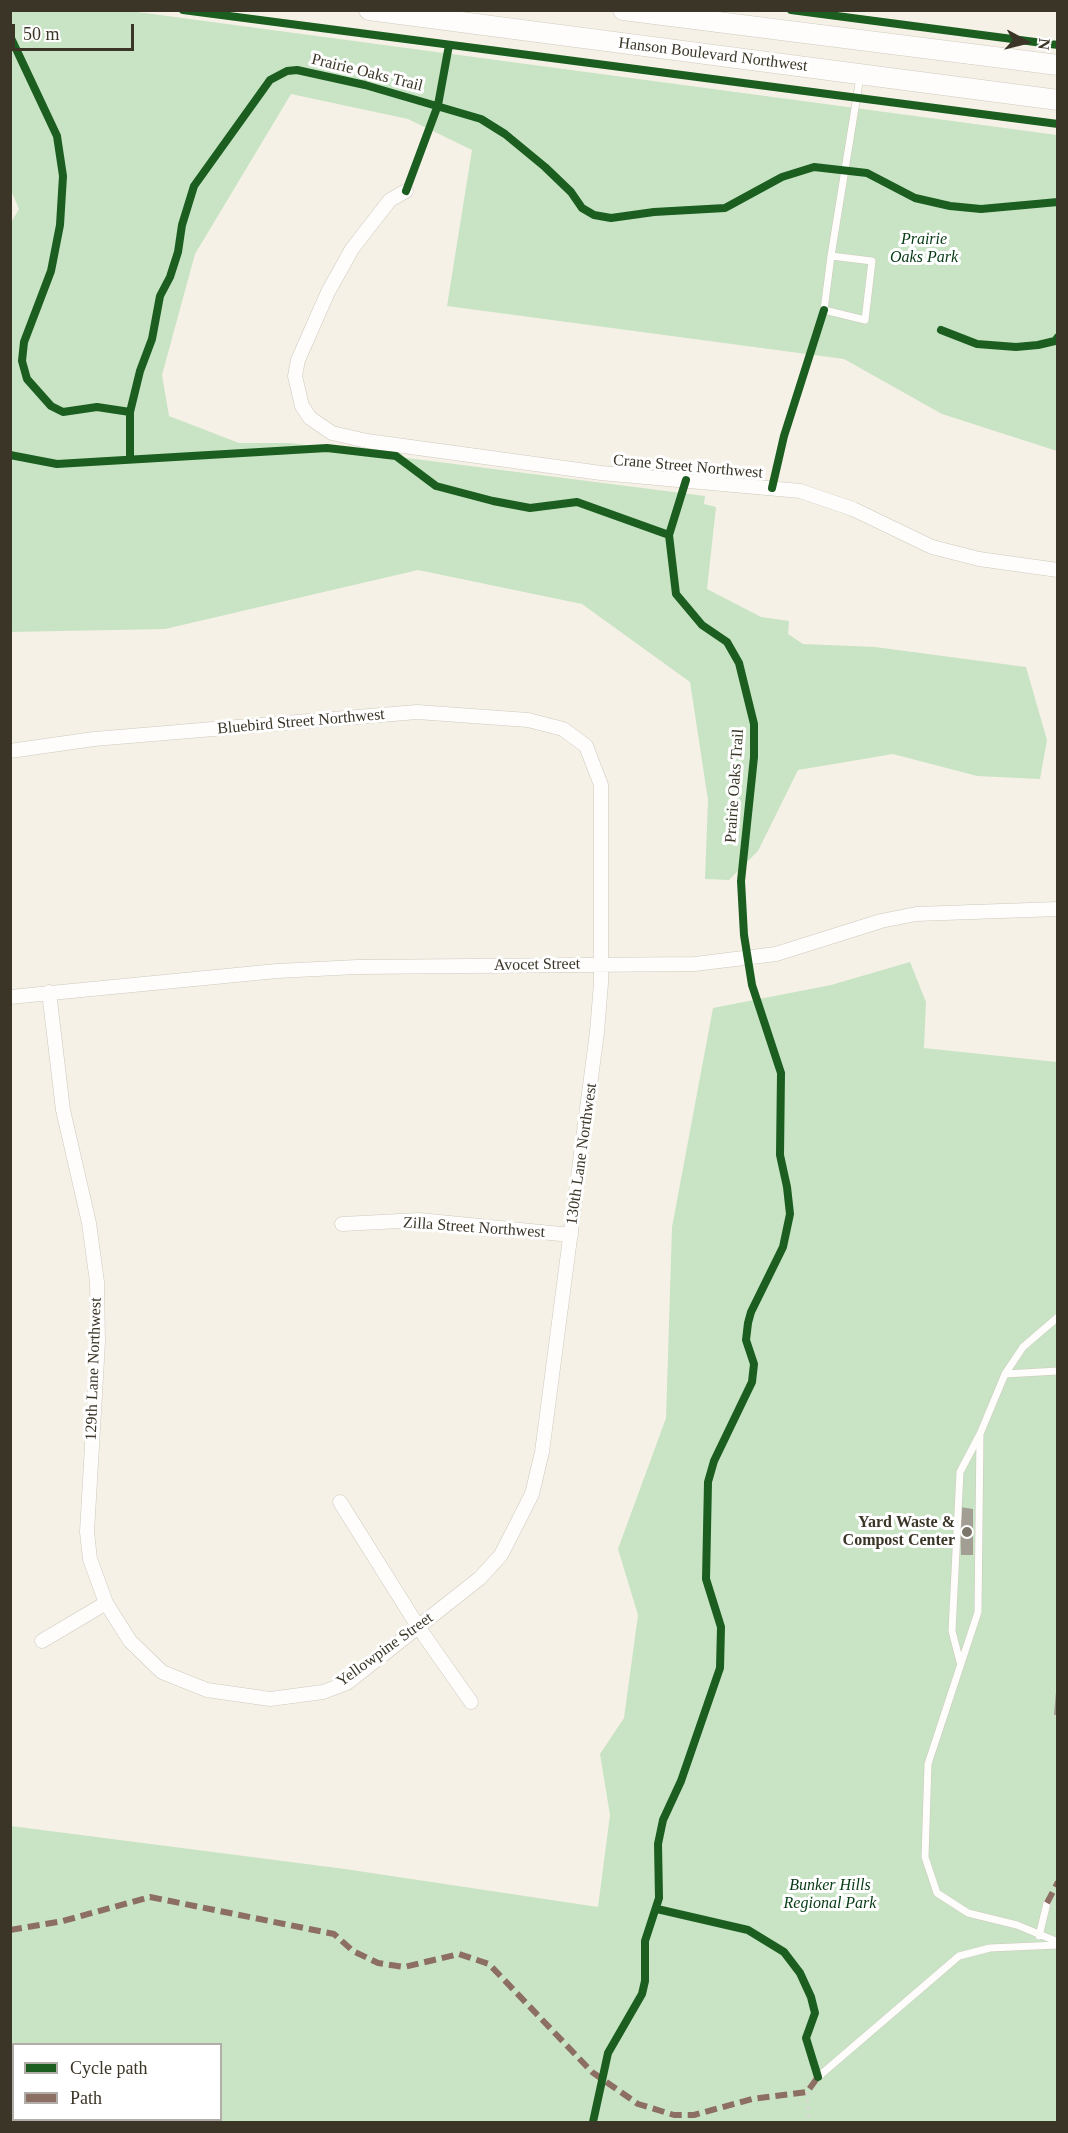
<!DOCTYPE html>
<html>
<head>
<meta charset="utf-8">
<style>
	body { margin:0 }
	#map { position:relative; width:1068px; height:2133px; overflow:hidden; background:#f6f1e6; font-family:"Times New Roman",serif }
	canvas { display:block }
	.frame { position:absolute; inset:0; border:12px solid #3b3527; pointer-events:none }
	.legend { position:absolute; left:12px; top:2043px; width:210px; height:78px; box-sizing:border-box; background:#fff; border:2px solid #b1aea9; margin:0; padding:8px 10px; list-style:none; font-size:18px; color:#3b3527 }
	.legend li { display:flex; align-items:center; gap:12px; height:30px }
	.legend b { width:30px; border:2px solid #b1aea9 }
	.north { position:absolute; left:996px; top:12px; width:60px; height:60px; -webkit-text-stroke:4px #fff; paint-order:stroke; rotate:97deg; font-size:16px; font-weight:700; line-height:24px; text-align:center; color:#3b3527 }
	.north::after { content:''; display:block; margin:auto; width:21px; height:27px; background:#3b3527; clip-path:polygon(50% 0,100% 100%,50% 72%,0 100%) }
	.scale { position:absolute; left:12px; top:24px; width:122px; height:27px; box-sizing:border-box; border:3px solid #3b3527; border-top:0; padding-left:8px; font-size:18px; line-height:21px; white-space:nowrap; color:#3b3527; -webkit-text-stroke:4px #fff; paint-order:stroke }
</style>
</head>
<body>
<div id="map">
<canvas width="1068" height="2133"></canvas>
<div class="frame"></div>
<ul class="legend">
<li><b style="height:8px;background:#1b5e20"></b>Cycle path</li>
<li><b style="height:8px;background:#8d6e63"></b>Path</li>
</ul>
<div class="north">N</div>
<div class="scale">50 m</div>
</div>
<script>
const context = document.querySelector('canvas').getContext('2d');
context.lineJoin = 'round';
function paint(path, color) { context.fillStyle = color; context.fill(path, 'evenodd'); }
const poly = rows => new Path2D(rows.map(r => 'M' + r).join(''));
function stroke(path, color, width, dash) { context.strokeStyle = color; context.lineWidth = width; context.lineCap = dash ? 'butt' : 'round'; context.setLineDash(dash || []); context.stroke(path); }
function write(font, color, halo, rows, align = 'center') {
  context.font = font + ' "Times New Roman",serif'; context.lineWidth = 6; context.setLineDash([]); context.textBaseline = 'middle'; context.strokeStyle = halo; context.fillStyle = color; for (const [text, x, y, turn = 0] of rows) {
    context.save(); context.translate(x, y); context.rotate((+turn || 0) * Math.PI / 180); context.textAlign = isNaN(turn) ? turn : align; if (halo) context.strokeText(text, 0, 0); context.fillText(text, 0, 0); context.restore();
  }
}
paint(poly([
	[11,11,130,11,1057,135,1057,451,942,414,844,359,447,306,472,150,408,119,291,94,195,254,162,375,169,416,239,443,290,443,705,496,704,504,716,507,707,589,761,617,789,621,788,634,803,644,875,647,1026,667,1047,740,1040,779,977,776,893,754,798,770,758,851,729,880,705,879,708,800,690,682,582,604,418,570,165,629,11,632,10,224,19,209,10,188],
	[910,962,926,1002,924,1048,1057,1062,1057,2122,11,2122,11,1826,345,1869,598,1907,610,1815,600,1754,624,1718,638,1615,618,1549,666,1418,672,1227,713,1008,831,985],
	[14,2044,220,2044,220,2120,14,2120]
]), '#c8e4c4');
paint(poly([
	[960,1507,973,1509,973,1555,961,1555],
	[1056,1692,1058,1692,1058,1715,1054,1715]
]), '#a29e93');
const service = poly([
	[831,256,872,261,865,320,824,310,831,256,860,77],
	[1005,1374,1058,1371],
	[980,1434,978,1612,928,1764,925,1857,937,1893,968,1913,1017,1925,1058,1942],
	[960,1662,952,1631,960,1472,980,1434,1005,1374,1023,1347,1058,1317],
	[1039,1936,1047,1903],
	[818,2077,959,1956,990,1948,1058,1945]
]);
const minor = poly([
	[406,191,390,200,352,249,328,292,298,360,295,376,302,406,310,418,332,433,367,441,601,473,800,491,853,509,932,547,979,559,1058,570],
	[10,751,94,739,417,712,528,720,563,729,586,746,601,785,601,983,597,1032,542,1452,532,1494,501,1555,480,1578,347,1683,323,1692,270,1699,207,1690,162,1672,130,1641,106,1603,90,1559,87,1532,98,1342,97,1282,89,1223,63,1110,49,992],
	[10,997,277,971,357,967,695,964,776,954,881,921,916,914,1058,909],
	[342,1224,419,1220,571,1235],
	[340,1502,419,1628,471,1702],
	[42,1641,106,1603]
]);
const secondary = poly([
	[369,10,1058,100],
	[623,10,1058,65]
]);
stroke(service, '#cec9be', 8);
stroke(minor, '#cec9be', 15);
stroke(secondary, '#cec9be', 21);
stroke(poly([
	[807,2092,809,2122]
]), '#d7d6d2', 3, [3, 4.5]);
stroke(service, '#fefdfb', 7);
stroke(minor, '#fefdfb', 14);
stroke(secondary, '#fefdfb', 20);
stroke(poly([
	[1047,1903,1058,1882],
	[10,1930,63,1921,150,1897,334,1934,353,1951,378,1963,404,1967,459,1954,489,1964,592,2072,638,2104,674,2115,694,2115,752,2099,807,2092,818,2077]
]), '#8d6e63', 6, [12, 6]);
stroke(poly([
	[183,10,1058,124],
	[791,10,1058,45],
	[10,36,57,136,63,176,60,225,51,271,24,342,22,361,27,379,51,406,63,412,97,407,130,412],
	[406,191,438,105,449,45],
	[941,330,977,344,1016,347,1038,345,1055,341,1058,337],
	[10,455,57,464,327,448,396,456,436,486,493,501,530,508,577,502,669,535],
	[130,459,130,412,140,371,152,339,160,296,170,277,178,252,182,225,194,186,270,80,287,71,297,70,365,85,481,119,505,134,545,167,571,192,582,208,594,215,611,218,654,212,725,208,782,177,814,167,867,173,915,198,950,206,981,209,1058,202],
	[772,488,784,436,824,310],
	[657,1909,748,1930,784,1952,800,1973,811,1997,815,2013,806,2038,818,2077],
	[593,2122,608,2053,642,1994,645,1981,645,1941,659,1898,658,1844,663,1820,681,1781,720,1668,721,1627,706,1579,708,1482,714,1461,752,1382,754,1364,746,1340,748,1323,751,1312,783,1247,790,1214,787,1187,780,1155,781,1073,752,985,744,935,741,881,754,757,754,724,739,663,727,642,702,625,676,594,669,535,686,480]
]), '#1b5e20', 8);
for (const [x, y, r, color] of [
	[967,1532,6,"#7c776a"]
]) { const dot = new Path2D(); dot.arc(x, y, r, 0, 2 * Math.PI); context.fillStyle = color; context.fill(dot); stroke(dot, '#fff', 2); }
write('16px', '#3b3527', '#fff', [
	["Hanson Boulevard Northwest",713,55,7],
	["Prairie Oaks Trail",367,73,14],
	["Crane Street Northwest",688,467,5],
	["Bluebird Street Northwest",301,722,-5],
	["Prairie Oaks Trail",735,786,-86],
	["Avocet Street",537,965,-1],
	["130th Lane Northwest",582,1154,-82],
	["Zilla Street Northwest",474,1228,4],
	["129th Lane Northwest",94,1369,-88],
	["Yellowpine Street",385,1650,-36]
]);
write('italic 16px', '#063a15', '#fff', [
	["Prairie",924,240],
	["Oaks Park",924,258],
	["Bunker Hills",830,1886],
	["Regional Park",830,1904]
]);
write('bold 16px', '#3b3527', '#fff', [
	["Yard Waste &",955,1523],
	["Compost Center",955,1541]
], 'right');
</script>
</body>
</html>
